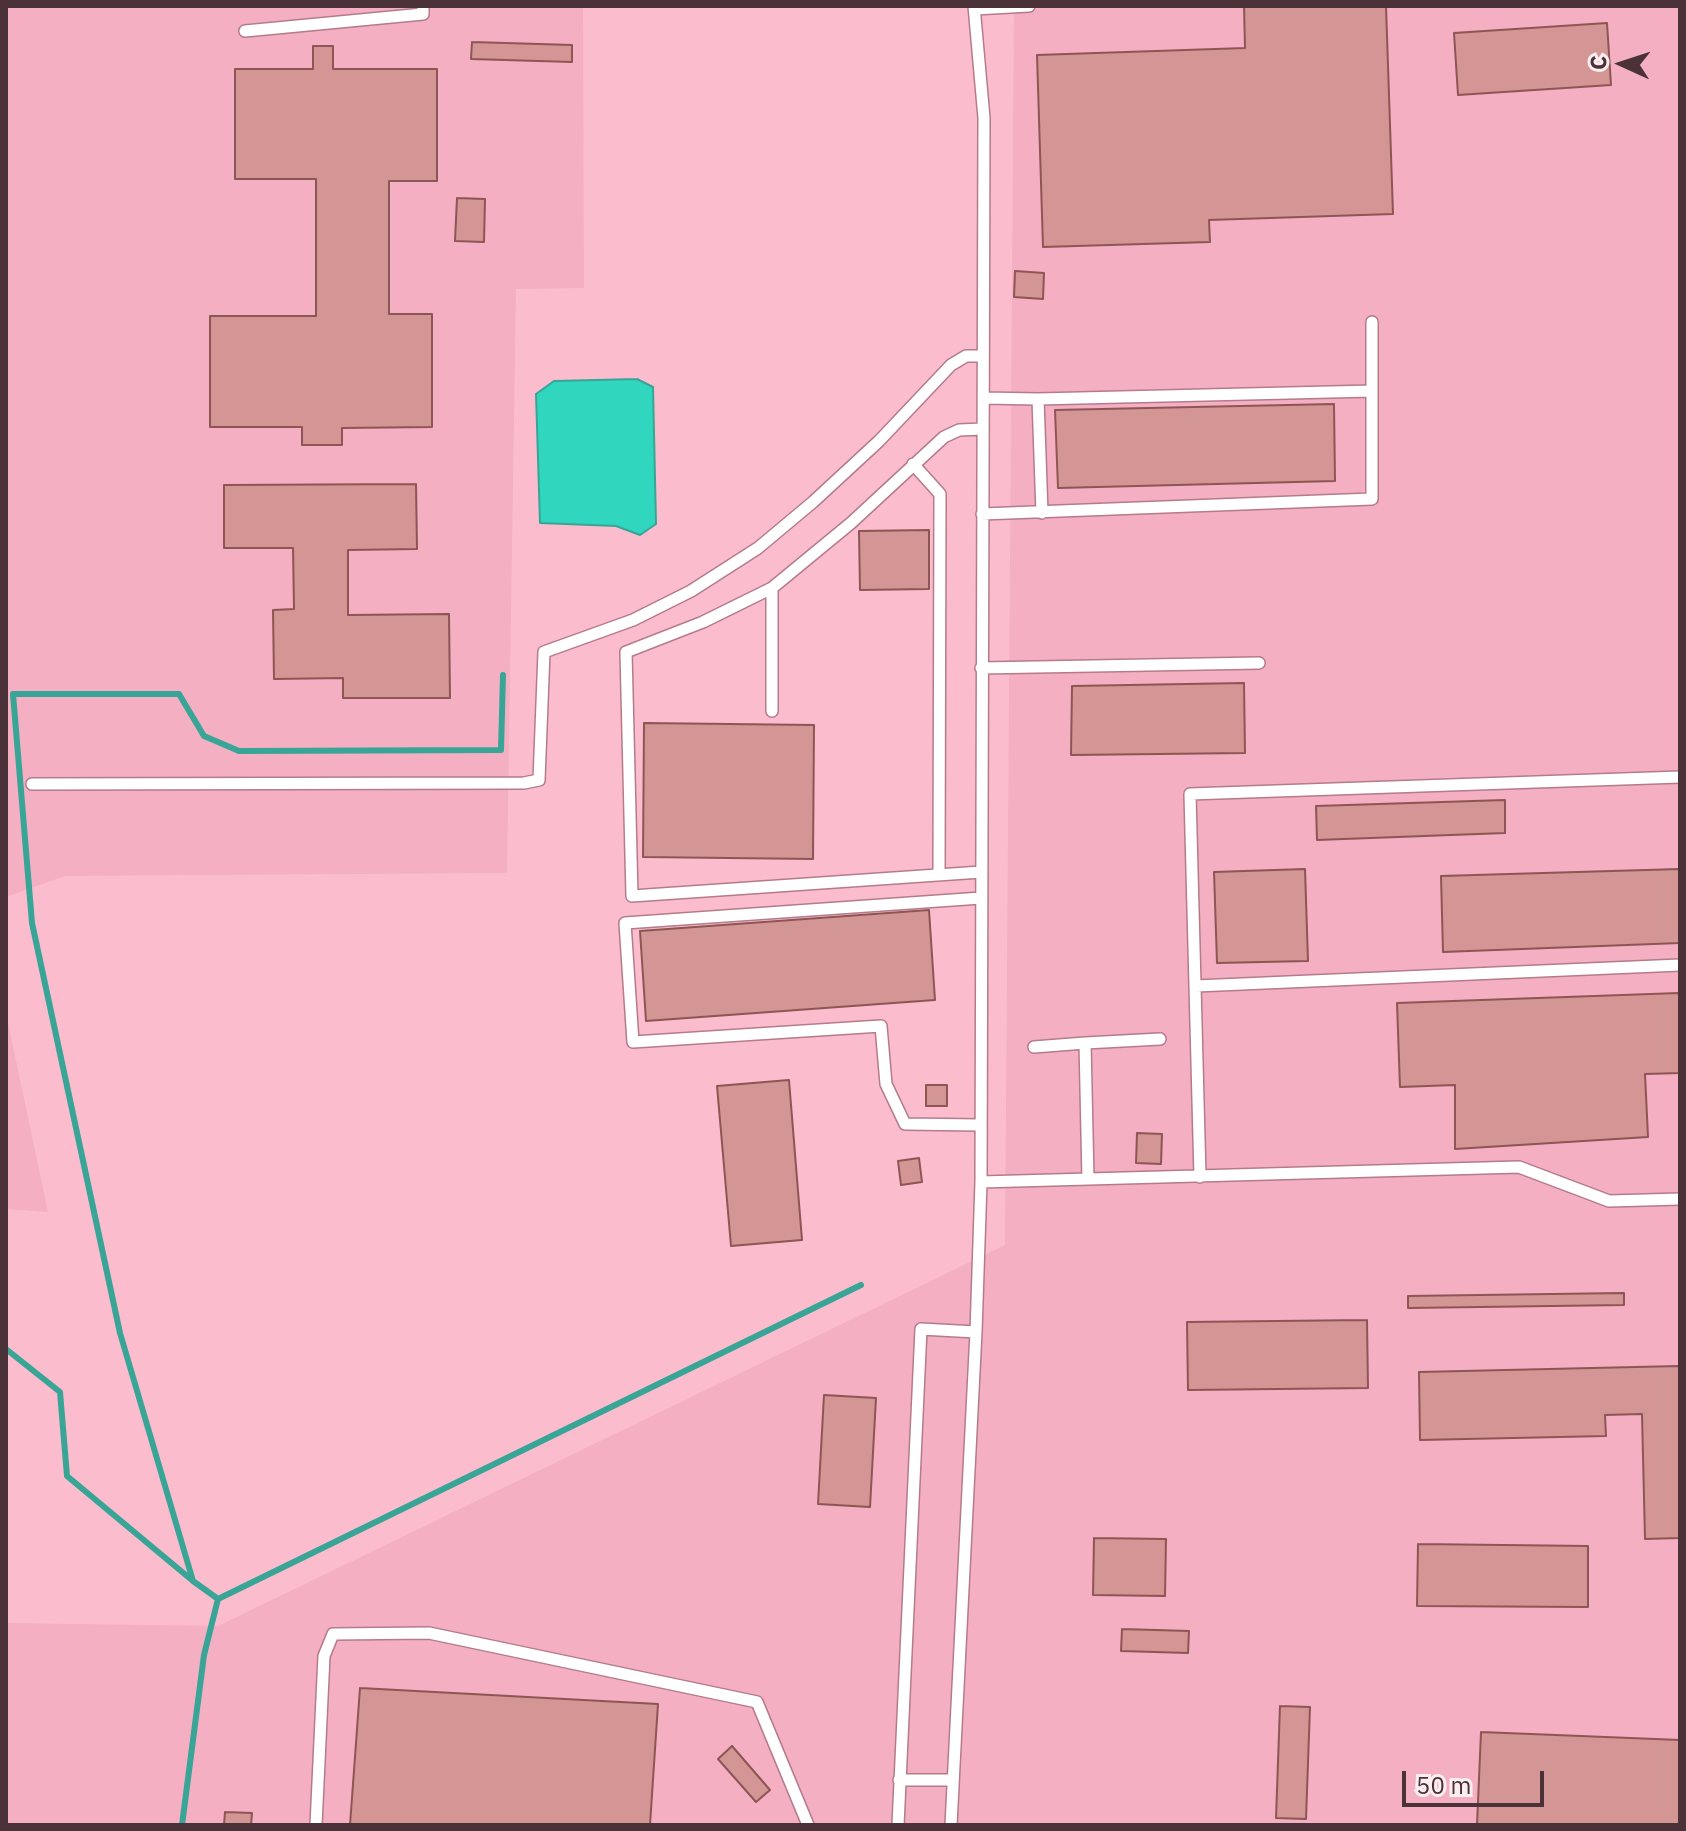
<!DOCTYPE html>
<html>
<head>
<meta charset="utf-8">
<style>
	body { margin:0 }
	#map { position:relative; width:1686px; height:1831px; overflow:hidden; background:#fbbdce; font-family:"IBM Plex Sans",sans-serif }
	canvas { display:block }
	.frame { position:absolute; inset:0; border:8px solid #4b3239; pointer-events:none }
	.north { position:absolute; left:1582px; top:24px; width:80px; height:80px; -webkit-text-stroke:6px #fbeef1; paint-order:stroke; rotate:273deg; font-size:22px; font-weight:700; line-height:32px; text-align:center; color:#4b3239 }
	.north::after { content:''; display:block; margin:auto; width:28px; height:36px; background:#4b3239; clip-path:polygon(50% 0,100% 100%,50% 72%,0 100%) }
	.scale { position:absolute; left:1402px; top:1771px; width:142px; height:36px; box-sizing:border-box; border:4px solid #4b3239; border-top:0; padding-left:10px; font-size:24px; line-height:28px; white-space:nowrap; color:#4b3239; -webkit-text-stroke:6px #fbeef1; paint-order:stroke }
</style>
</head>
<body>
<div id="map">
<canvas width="1686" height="1831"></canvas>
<div class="frame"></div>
<div class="north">С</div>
<div class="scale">50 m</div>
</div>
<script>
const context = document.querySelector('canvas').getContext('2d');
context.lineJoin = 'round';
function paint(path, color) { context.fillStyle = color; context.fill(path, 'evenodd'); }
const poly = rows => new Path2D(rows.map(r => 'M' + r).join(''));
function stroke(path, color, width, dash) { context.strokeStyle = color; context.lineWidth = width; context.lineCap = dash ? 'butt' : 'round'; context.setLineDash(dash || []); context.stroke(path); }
paint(poly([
	[6,6,583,6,584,288,516,289,507,873,65,876,6,897],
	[1014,6,1680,6,1680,1825,6,1825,6,1623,218,1626,1005,1245],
	[6,1013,48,1212,6,1209]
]), '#f4afc3');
const water = poly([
	[637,379,653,387,656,524,640,535,616,526,540,523,536,394,554,381,637,379]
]);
paint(water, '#30d6be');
stroke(water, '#38a596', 2);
stroke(poly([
	[503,675,501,750,239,751,204,736,179,694,13,694,32,923,120,1333,193,1581,218,1599,861,1285],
	[6,1349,60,1392,67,1476,193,1581],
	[182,1825,204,1655,218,1599]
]), '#38a596', 6);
const building = poly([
	[1244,6,1386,6,1393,214,1209,220,1210,242,1043,247,1037,55,1245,48,1244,6],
	[1607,23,1611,85,1458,95,1454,33,1607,23],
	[472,42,572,45,572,62,471,59,472,42],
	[313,46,333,46,333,69,437,69,437,181,389,181,389,314,432,314,432,427,342,428,342,445,302,445,302,427,210,427,210,316,316,316,316,179,235,179,235,69,313,69,313,46],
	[457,198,485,199,484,242,455,241,457,198],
	[1015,271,1044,273,1043,299,1014,297,1015,271],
	[1334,404,1335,481,1058,488,1055,410,1334,404],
	[416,484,417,549,348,550,348,615,449,614,450,698,343,698,343,678,274,679,273,610,294,609,293,548,224,548,224,485,416,484],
	[929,530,929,589,860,590,859,531,929,530],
	[1244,683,1245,753,1071,755,1072,686,1244,683],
	[644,723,814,725,813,859,643,857,644,723],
	[1505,800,1505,833,1317,840,1316,806,1505,800],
	[1305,869,1308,961,1217,963,1214,872,1305,869],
	[1680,869,1680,943,1443,952,1441,876,1680,869],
	[929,910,935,1000,646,1021,640,931,929,910],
	[1679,993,1680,1073,1645,1074,1648,1137,1455,1149,1455,1085,1400,1087,1397,1003,1679,993],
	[789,1080,802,1240,731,1246,717,1086,789,1080],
	[926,1085,947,1085,947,1106,926,1106,926,1085],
	[1137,1133,1162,1134,1161,1164,1136,1163,1137,1133],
	[919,1158,922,1182,901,1185,898,1161,919,1158],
	[1624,1293,1624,1305,1408,1308,1408,1296,1624,1293],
	[1367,1320,1368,1388,1188,1390,1187,1322,1367,1320],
	[1679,1366,1680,1538,1645,1539,1642,1414,1605,1415,1606,1436,1420,1440,1419,1372,1679,1366],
	[824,1395,876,1398,870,1507,818,1504,824,1395],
	[1094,1538,1166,1539,1165,1596,1093,1595,1094,1538],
	[1418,1544,1588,1546,1588,1607,1417,1606,1418,1544],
	[1122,1629,1189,1631,1188,1653,1121,1651,1122,1629],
	[360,1688,658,1704,650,1825,350,1825,360,1688],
	[1280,1706,1310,1707,1306,1819,1276,1818,1280,1706],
	[1481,1732,1680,1740,1679,1825,1477,1825,1481,1732],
	[732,1746,770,1790,756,1802,718,1759,732,1746],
	[225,1812,252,1813,251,1825,224,1825,225,1812]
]);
paint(building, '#d49695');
stroke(building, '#8d5554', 2);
const lane = poly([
	[975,9,1029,6],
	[245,31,423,14,423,6],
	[983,398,1038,399,1372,391],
	[1038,399,1042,513],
	[913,464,940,494,939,875],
	[982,514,1372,499,1372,322],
	[772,588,772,711],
	[981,668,1259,663],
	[32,784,524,783,539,780,544,652,633,620,691,591,758,548,813,502,879,441,951,365,966,356,983,356],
	[981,872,632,896,626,652,703,622,772,588,851,523,944,437,959,430,983,429],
	[1196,986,1680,965],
	[1085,1043,1160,1039],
	[1034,1047,1085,1043,1088,1179],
	[979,1125,905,1124,886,1084,881,1026,633,1042,625,923,981,898],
	[1200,1177,1190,794,1680,777],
	[981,1182,1519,1167,1609,1201,1680,1199],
	[899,1780,952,1780],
	[316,1825,324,1656,333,1634,429,1633,757,1702,808,1825],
	[898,1825,921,1329,976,1332],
	[951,1825,976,1332,981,1182,984,118,974,6]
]);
stroke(lane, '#b47b8b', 14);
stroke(lane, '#fff', 11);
</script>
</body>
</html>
